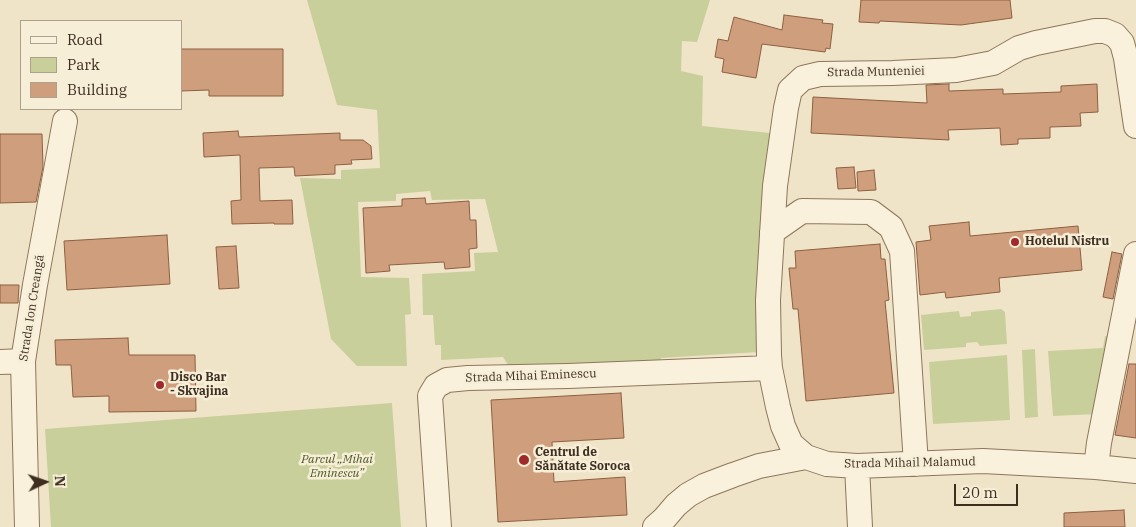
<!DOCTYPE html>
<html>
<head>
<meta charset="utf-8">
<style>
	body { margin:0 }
	#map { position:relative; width:1136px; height:527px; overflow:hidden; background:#f0e4c8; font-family:"IBM Plex Serif",serif }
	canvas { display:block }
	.legend { position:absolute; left:20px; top:20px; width:162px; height:90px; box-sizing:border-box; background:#f7eed8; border:1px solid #ada18e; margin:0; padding:6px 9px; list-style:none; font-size:15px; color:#3d2e20 }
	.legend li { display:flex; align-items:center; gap:10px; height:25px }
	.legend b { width:25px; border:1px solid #ada18e }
	.north { position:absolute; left:20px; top:457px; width:50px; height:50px; -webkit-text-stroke:4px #f7eed8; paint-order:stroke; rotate:87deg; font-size:14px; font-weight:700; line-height:20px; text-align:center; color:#3d2e20 }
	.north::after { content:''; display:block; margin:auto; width:18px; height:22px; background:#3d2e20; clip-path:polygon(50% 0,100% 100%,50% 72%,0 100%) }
	.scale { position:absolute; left:954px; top:484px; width:64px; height:22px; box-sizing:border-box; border:2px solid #3d2e20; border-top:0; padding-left:6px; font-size:15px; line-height:18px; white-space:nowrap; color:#3d2e20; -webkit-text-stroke:4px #f7eed8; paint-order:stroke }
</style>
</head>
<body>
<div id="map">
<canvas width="1136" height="527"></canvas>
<ul class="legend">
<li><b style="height:6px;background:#faf1dc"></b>Road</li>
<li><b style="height:14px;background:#c9cf9b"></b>Park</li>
<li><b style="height:14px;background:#cf9f7d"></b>Building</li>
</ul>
<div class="north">N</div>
<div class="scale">20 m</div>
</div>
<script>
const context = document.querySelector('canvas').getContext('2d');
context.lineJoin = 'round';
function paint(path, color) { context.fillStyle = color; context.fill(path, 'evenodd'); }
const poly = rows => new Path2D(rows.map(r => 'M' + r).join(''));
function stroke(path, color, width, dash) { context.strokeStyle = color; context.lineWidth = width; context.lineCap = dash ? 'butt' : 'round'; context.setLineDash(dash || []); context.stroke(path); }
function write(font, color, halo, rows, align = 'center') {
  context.font = font + ' "IBM Plex Serif",serif'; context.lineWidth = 5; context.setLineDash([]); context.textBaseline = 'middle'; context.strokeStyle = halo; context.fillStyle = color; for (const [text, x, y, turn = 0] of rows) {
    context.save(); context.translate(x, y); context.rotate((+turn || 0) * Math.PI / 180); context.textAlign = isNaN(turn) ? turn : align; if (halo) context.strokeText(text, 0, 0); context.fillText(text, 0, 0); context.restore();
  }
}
paint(poly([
	[307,0,710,0,697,42,682,41,681,71,703,76,702,126,770,133,772,163,757,277,760,333,759,352,661,358,660,365,508,365,503,357,441,360,441,345,435,345,433,315,423,315,422,274,475,271,474,253,498,252,485,199,432,200,430,191,396,194,396,201,358,202,361,277,409,278,411,314,405,315,407,366,357,366,331,339,300,178,341,179,341,170,380,168,377,110,337,105],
	[1001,309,1005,312,1007,344,980,346,977,342,966,343,966,347,924,350,921,315,959,311,960,317,971,316,971,312],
	[1105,336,1111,336,1098,414,1053,416,1048,351,1103,348],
	[1035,349,1038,417,1025,418,1022,350],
	[1007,355,1010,420,933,424,929,362],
	[392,403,401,527,51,527,45,429]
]), '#c9cf9b');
const building = poly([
	[861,0,1010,0,1012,18,961,25,880,21,879,23,859,22,861,0],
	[784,15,823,20,822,23,833,24,830,49,826,48,825,52,762,44,756,78,722,72,724,59,715,57,718,39,728,41,734,17,782,30,784,15],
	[181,49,283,49,283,96,209,96,209,90,181,91,181,49],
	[949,84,949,91,1003,89,1003,94,1061,92,1061,86,1097,84,1098,112,1080,113,1081,126,1050,127,1050,138,1018,139,1018,144,1001,145,1000,128,948,130,949,140,811,133,813,97,927,103,926,85,949,84],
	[238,131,239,137,340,133,340,140,363,140,371,146,372,159,351,160,352,164,335,165,335,174,295,176,294,167,259,168,260,201,292,200,293,224,274,224,274,223,232,224,231,201,241,200,240,155,204,157,203,133,238,131],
	[0,134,42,134,43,167,36,202,0,203,0,134],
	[854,167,856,188,838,189,836,168,854,167],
	[874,170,876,190,858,191,857,172,874,170],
	[425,198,426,204,469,201,470,220,476,220,477,248,469,249,470,267,445,269,444,262,389,265,390,271,366,273,363,208,402,206,402,199,425,198],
	[969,222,970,236,1078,226,1082,270,999,278,1000,292,946,298,945,292,920,295,916,242,931,240,929,226,969,222],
	[167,235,170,284,67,290,64,241,167,235],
	[880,244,881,259,885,259,889,300,885,301,894,393,806,401,798,309,793,309,789,268,796,268,795,251,880,244],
	[236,246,239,288,219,289,216,247,236,246],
	[1112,252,1122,254,1113,299,1103,297,1112,252],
	[0,285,19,285,18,303,0,303,0,285],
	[128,338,129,355,195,355,196,411,109,412,109,396,73,397,71,365,56,365,55,340,128,338],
	[1129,364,1136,364,1136,438,1115,435,1129,364],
	[621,393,624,438,552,442,554,482,625,477,627,515,498,522,491,400,621,393],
	[1124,510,1125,527,1064,527,1064,513,1124,510]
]);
paint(building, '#cf9f7d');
stroke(building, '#8d5f41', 1);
const minor = poly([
	[772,232,802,211,871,212,891,227,902,251,916,464],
	[0,362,23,361],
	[806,457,791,444,783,426,778,407,770,368,769,355,768,300,775,186,786,108,790,90,803,78,820,74,893,73,956,70,993,63,1019,48,1036,43,1095,31,1105,31,1115,35,1122,43,1126,58,1136,126],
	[857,466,860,527],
	[1096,467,1099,443,1136,254],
	[27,527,23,361,35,285,65,121],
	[439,527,430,396,436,386,447,380,468,378,568,376,770,368],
	[655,527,664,519,676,505,688,495,704,486,733,475,759,466,806,457,827,464,857,466,983,461,1096,467,1136,471]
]);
stroke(minor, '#8d765c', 26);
stroke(minor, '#faf1dc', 24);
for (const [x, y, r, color] of [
	[1015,242,5,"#9e2a2b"],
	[160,385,5,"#9e2a2b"],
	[524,460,6,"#9e2a2b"]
]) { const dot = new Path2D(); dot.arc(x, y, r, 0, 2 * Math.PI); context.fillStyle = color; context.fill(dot); stroke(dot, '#f7eed8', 2); }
write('12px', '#3d2e20', '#f7eed8', [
	["Strada Munteniei",876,72,-1],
	["Strada Ion Creangă",32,308,-81],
	["Strada Mihai Eminescu",531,376,-2],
	["Strada Mihail Malamud",910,463,-1]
]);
write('bold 12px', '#3d2e20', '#f7eed8', [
	["Hotelul Nistru",1025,242],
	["Disco Bar",170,378],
	["- Skvajina",170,392],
	["Centrul de",535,453],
	["Sănătate Soroca",535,467]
], 'left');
write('italic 12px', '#4d5a26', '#f7eed8', [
	["Parcul „Mihai",337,460],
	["Eminescu”",337,474]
]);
</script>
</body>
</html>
